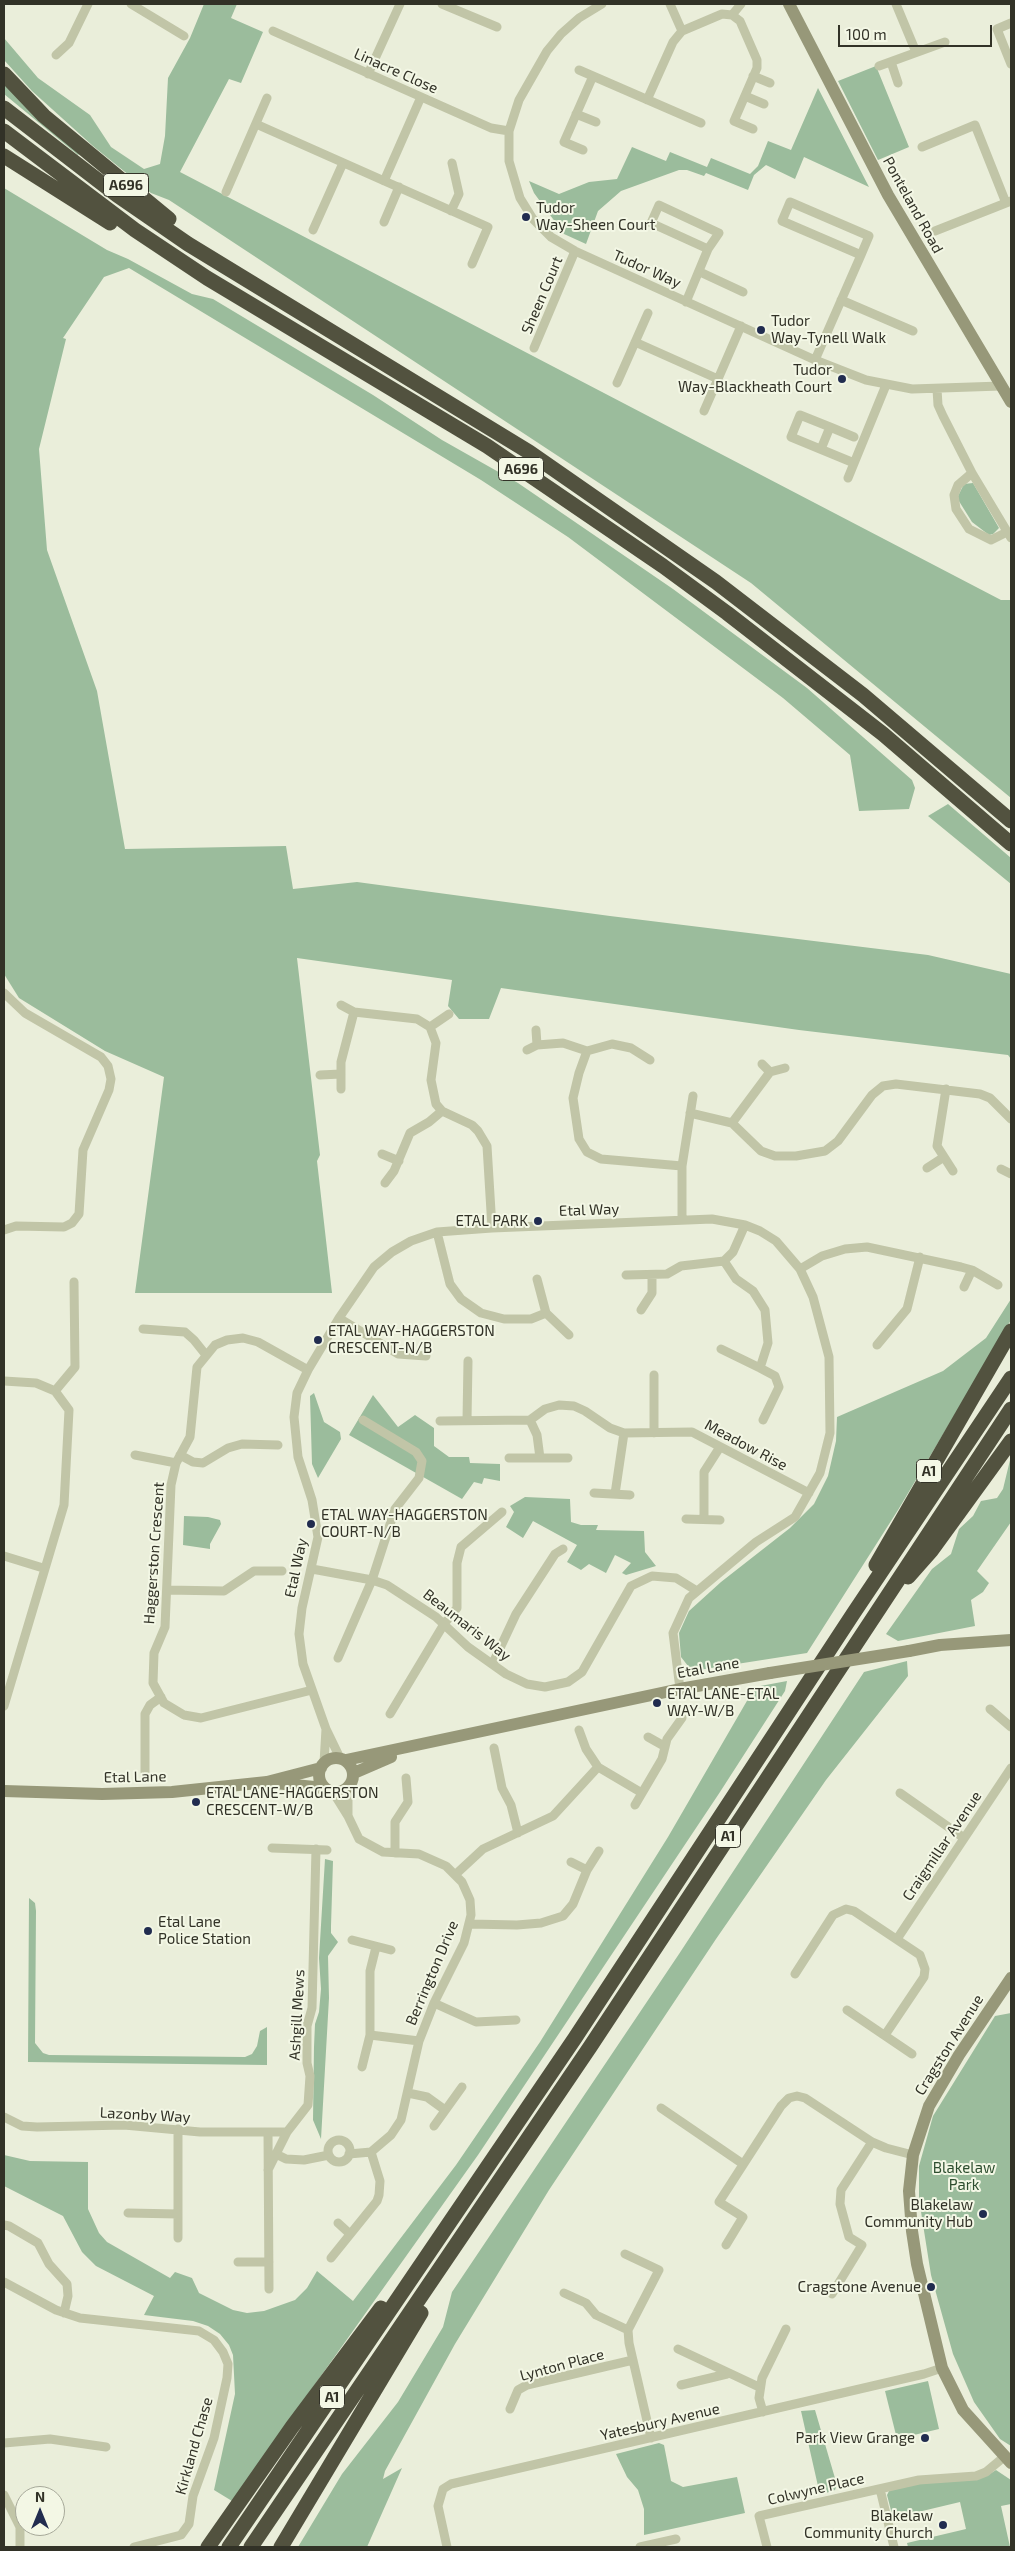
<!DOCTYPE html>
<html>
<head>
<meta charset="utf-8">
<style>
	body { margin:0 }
	#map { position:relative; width:1015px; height:2551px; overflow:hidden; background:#eaeeda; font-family:"Exo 2",sans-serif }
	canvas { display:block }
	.frame { position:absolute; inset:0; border:5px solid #323227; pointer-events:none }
	.north { position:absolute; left:15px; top:2486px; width:50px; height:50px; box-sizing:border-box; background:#f3f7e5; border:1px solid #a6a899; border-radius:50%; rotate:0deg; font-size:14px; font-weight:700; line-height:20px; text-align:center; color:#323227 }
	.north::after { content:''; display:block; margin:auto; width:18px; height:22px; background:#212c4f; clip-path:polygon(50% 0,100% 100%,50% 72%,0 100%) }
	.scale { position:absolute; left:838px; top:25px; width:154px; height:22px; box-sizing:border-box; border:2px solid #323227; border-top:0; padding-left:6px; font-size:15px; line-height:18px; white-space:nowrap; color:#323227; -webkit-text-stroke:4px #f3f7e5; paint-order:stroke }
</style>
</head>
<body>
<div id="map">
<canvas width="1015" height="2551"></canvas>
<div class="frame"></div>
<div class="north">N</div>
<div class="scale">100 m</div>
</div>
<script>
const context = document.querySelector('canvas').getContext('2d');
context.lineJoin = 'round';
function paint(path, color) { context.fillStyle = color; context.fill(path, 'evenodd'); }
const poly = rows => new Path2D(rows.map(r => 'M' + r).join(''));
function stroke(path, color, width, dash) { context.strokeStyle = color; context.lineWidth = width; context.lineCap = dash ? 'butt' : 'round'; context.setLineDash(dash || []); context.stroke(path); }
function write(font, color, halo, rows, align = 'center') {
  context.font = font + ' "Exo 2",sans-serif'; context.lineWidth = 4; context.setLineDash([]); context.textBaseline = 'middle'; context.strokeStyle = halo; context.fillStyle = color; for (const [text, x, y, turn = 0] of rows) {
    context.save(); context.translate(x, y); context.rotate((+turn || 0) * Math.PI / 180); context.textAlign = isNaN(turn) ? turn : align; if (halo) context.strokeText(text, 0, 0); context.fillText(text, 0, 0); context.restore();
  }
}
paint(poly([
	[204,4,237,4,231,18,263,32,241,83,229,79,180,172,1001,600,1011,600,1011,798,751,583,169,200,151,193,93,146,32,91,4,60,4,38,38,78,90,115,111,147,144,169,160,164,165,136,168,78,190,38],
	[876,66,909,147,878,160,838,81],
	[4,81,80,153,78,155,4,94],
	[818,88,869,187,804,157,795,179,766,165,754,175,748,190,706,173,704,176,687,170,679,170,621,191,598,211,586,244,564,234,534,193,529,181,559,194,589,182,617,179,632,147,666,161,670,152,707,167,711,158,750,174,758,166,768,141,791,150],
	[4,188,107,250,128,259,192,294,213,299,373,395,442,440,518,483,673,589,807,688,912,780,915,788,909,809,859,811,850,755,783,698,568,537,481,480,129,268,104,277,63,338,66,339,39,449,47,550,97,691,125,849,286,846,293,889,357,882,610,916,928,955,1011,974,1011,1059,1008,1055,799,1030,501,988,489,1019,459,1019,448,1006,452,980,297,958,320,1155,317,1161,332,1293,135,1293,164,1077,105,1051,19,998,4,974],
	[973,483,999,528,993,534,989,535,972,522,957,498,964,484],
	[948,804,1011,858,1011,884,928,816],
	[1011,1299,1011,1320,898,1510,807,1653,692,1671,681,1657,679,1633,689,1611,721,1582,790,1528,814,1504,828,1476,836,1441,837,1417,943,1371,986,1338],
	[314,1393,324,1422,340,1432,341,1439,318,1478,312,1464,310,1396],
	[373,1395,398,1427,415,1415,434,1428,434,1446,449,1457,469,1457,470,1463,500,1464,500,1481,484,1478,482,1484,474,1482,462,1499,349,1435],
	[1011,1456,1011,1522,977,1571,989,1583,983,1592,971,1600,975,1626,898,1641,886,1634,932,1569,951,1554,959,1529,973,1516,981,1501,997,1498,1003,1489],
	[525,1497,570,1499,571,1522,581,1525,598,1525,596,1530,644,1531,645,1552,656,1566,626,1575,622,1573,631,1563,615,1555,606,1573,589,1564,581,1570,567,1562,577,1545,533,1521,523,1538,506,1527,514,1512,510,1506],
	[184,1516,208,1517,220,1520,221,1524,210,1544,210,1549,183,1545],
	[907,1661,908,1676,826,1780,716,1939,549,2190,455,2344,385,2471,383,2479,402,2468,367,2547,298,2547,342,2474,398,2402,443,2327,452,2292,679,1954,864,1672],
	[787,1681,785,1691,720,1792,478,2155,232,2501,214,2490,235,2394,233,2355,229,2345,220,2334,208,2326,193,2321,144,2315,154,2296,96,2266,82,2252,63,2216,4,2186,4,2155,30,2161,88,2162,88,2209,99,2233,107,2242,170,2278,175,2272,192,2278,199,2293,233,2310,247,2313,264,2311,295,2300,307,2288,317,2271,353,2301,456,2165,540,2042,668,1837,755,1687],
	[325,1859,333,1861,331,1926,331,1933,338,1942,328,1956,329,1998,321,2139,313,2120,314,2047,315,2024,319,2012,321,1989,319,1958],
	[29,1898,35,1903,36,1911,35,2043,43,2053,49,2055,245,2057,252,2054,257,2046,260,2031,267,2027,267,2065,28,2062],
	[1011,2013,1011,2446,1000,2439,974,2402,953,2354,931,2275,919,2199,919,2166,933,2116,995,2016],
	[928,2381,939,2429,897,2439,885,2391],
	[815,2410,837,2485,835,2490,820,2495,801,2411],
	[659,2443,664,2445,671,2481,683,2487,737,2477,745,2513,644,2535,644,2509,638,2490,627,2477,616,2454],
	[996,2470,1011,2480,1011,2504,1001,2506,1010,2547,908,2547,907,2543,966,2529,960,2502,893,2518,887,2495,890,2489,919,2482,988,2475]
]), '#9bbc9c');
stroke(poly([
	[131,4,184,36],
	[442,4,497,27],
	[602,4,579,18,561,34,547,51,519,100,509,131,509,161,520,198,533,219,551,237,575,251,815,360,866,380,912,389,1001,386],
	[670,4,682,31],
	[896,4,916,52],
	[732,15,741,4],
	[1011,23,997,29,1011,64],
	[273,31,491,128,509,131],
	[56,55,69,43,88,4],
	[891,62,898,83],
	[879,66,945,42],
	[579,70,701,123],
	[368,74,400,4],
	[753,76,770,83],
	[745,96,764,104],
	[647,100,673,42,682,31,722,14,732,15,740,21,757,60,757,68,734,121,753,129],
	[576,114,596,122],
	[256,124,488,227,472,264],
	[922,147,975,125,1006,203],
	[583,150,564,142,593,76],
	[384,181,421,97],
	[226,192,267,98],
	[451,211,459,194,452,163],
	[384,222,399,187],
	[313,230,343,163],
	[935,231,1011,201],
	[700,272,743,292],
	[841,300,913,331],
	[686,302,708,249,719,233,659,205,651,223,708,249],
	[635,342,718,379,741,326],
	[534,348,575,251],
	[815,360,861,255,869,236,790,202,782,221,861,255],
	[617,383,648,313],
	[937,389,938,405,943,416,972,473,1011,538],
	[704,411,718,379],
	[830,427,854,437],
	[821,449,830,427,800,415,791,437,854,463],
	[972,473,958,485,954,495,956,509,969,529,991,540,1007,532],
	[848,478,886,385],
	[4,993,25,1013,101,1057,108,1066,111,1079,109,1090,83,1150,79,1214,72,1223,64,1227,16,1226,4,1230],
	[341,1005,354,1012],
	[430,1027,449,1014],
	[537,1045,563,1043,587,1051],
	[527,1050,537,1045,536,1030],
	[650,1060,631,1048,612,1044,587,1051,579,1073,573,1098,579,1139,587,1152,601,1159,682,1166],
	[762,1064,770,1072,785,1068],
	[320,1075,341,1074],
	[341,1089,341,1062,354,1012,417,1019,430,1027,436,1043,431,1080,436,1104,442,1111,472,1125,478,1131,487,1146,492,1228],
	[946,1089,937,1146,953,1171],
	[690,1113,732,1123,761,1151,775,1156,796,1156,825,1151,838,1141,872,1095,883,1086,896,1084,980,1094,990,1098,1011,1119],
	[732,1123,770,1072],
	[382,1154,399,1161],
	[927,1168,944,1157],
	[1001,1169,1011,1174],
	[385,1183,394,1171,410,1133,429,1122,442,1111],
	[682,1220,682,1166,693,1096],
	[745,1225,733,1252,724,1261,736,1279,753,1291,765,1310,768,1343,760,1368,775,1376,779,1387,763,1420],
	[437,1232,450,1284,461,1299,481,1313,504,1319,531,1319,546,1313,537,1279],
	[800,1269,822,1256,845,1249,867,1247,961,1267,972,1270,998,1285],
	[626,1275,667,1274,681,1266,724,1261],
	[964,1287,972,1270],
	[641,1310,652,1293,652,1275],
	[546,1313,569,1335],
	[339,1318,398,1354,426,1356],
	[143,1329,185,1332,194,1340,206,1355],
	[877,1345,907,1309,920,1257],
	[721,1349,760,1368],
	[308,1370,258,1342,243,1338,227,1340,215,1345,197,1367,190,1437,176,1463,171,1485,165,1627,154,1653,153,1683,164,1703,184,1715,201,1718,312,1690],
	[654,1375,654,1433],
	[4,1381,36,1383,55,1391,69,1410,64,1505,4,1706],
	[55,1391,75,1367,74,1282],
	[467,1420,468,1361],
	[530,1420,537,1435,540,1458],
	[440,1421,530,1420,545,1409,559,1405,574,1406,585,1411,610,1428,624,1433,692,1432,809,1493],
	[135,1455,176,1463],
	[180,1455,193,1462,203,1463,228,1448,242,1444,278,1445],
	[509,1458,568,1458],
	[594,1493,630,1495],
	[615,1494,624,1433],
	[686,1519,720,1520],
	[704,1519,704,1472,720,1447],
	[4,1556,43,1568],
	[312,1569,372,1580,387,1585,436,1617,468,1647,506,1674,527,1684,545,1687,568,1682,582,1672,631,1586,652,1576,676,1578,697,1591],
	[167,1590,224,1591,254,1571,282,1571],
	[338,1658,372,1580,395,1509,419,1478,422,1461,416,1452,363,1420],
	[493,1663,516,1614,555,1554,563,1549],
	[990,1709,1011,1727],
	[390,1714,444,1624,457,1608,457,1563,461,1547,502,1512],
	[579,1730,586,1749,598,1767],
	[648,1737,664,1746],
	[494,1748,502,1788,511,1805,518,1833],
	[340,1758,326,1729,303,1664,299,1634,302,1608,318,1537,312,1500,298,1457,294,1417,297,1393,308,1370,339,1318,374,1267,392,1252,411,1241,437,1232,492,1228,712,1219,745,1225,760,1231,776,1241,800,1269,813,1297,829,1357,830,1433,820,1473,795,1517,756,1542,689,1598,673,1633,680,1689],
	[324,1763,326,1729],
	[145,1772,145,1714,150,1705,161,1697],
	[348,1788,348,1816,359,1839,383,1852,419,1854,446,1866,462,1882,470,1900,471,1915,464,1943,434,2003,419,2041,401,2120,391,2135,371,2152,349,2154],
	[333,1792,348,1816],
	[900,1793,964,1838],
	[635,1805,662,1759,667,1739,682,1718],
	[272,1848,327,1850],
	[395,1853,395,1822,408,1802,406,1778],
	[571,1862,587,1870],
	[456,1874,483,1849,553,1816,598,1767,642,1793],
	[470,1924,517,1925,541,1923,563,1916,573,1904,587,1870,599,1851],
	[897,1939,1011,1768],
	[352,1940,391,1950],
	[795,1974,833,1915,846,1909,854,1911,920,1955,925,1969,924,1977,885,2035],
	[434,2003,476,2022,516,2020],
	[847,2010,912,2054],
	[370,2035,419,2041],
	[362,2067,370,2035,370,1971,376,1947],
	[408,2093,427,2097,445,2110],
	[661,2108,743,2164],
	[4,2117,22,2126,37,2127,124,2125,200,2132,287,2132],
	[434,2126,462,2087],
	[268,2132,269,2289],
	'328 2151a11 11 0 1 1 22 0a11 11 0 1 1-22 0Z',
	[276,2154,286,2159,304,2160,329,2155],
	[268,2170,287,2132,308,2105,310,2076,307,2063,307,2026,312,2008,316,1849],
	[128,2213,178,2214],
	[338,2223,350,2234],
	[4,2225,9,2226,38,2243,49,2264,67,2284,68,2296,64,2313],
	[178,2238,178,2129],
	[726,2245,743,2217,719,2202,781,2106,789,2098,797,2096,805,2098,872,2142,886,2148,913,2155],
	[625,2254,659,2270,628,2330,629,2343,651,2438],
	[331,2258,377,2201,379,2195,380,2181,371,2152],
	[238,2262,269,2262],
	[4,2282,56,2310,80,2318,199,2331,214,2340,223,2352,228,2364,227,2378,214,2438,193,2496,189,2524,181,2535,134,2547],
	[564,2293,586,2303,596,2315,628,2330],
	[832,2294,862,2245,849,2237,840,2204,841,2190,872,2142],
	[678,2349,759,2387],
	[681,2385,727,2374],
	[510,2409,518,2390,527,2385,633,2360],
	[763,2412,759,2398,762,2378,786,2329],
	[4,2443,50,2439,106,2447],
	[880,2489,894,2547],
	[4,2495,20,2527,20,2547],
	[447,2547,438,2506,443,2489,451,2484,924,2374,942,2368],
	[640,2547,676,2539],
	[767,2547,759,2516,919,2480,976,2476,986,2472,1004,2457]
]), '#c1c5a7', 9);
stroke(poly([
	[789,4,888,195,1011,402],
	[909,1651,940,1645,1011,1640],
	'319 1775a17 17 0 1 1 34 0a17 17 0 1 1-34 0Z',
	[346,1760,680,1689,770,1673],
	[354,1773,391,1757],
	[275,1783,324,1788],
	[4,1791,102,1794,172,1792,267,1782,321,1768],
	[1011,1978,959,2055,929,2106,913,2155,909,2191,912,2231,917,2264,942,2368,963,2410,1011,2463]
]), '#979879', 12);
stroke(poly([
	[4,74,44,116,169,219],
	[4,108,117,195,188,244,529,452,716,582,863,695,1011,821],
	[4,131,135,230,207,278,487,446,663,566,727,613,883,734,1011,844],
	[4,156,110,223],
	[876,1565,1011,1331],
	[908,1577,931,1551,1011,1441],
	[208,2547,292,2427,381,2308],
	[229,2547,575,2038,853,1614,1011,1378],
	[251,2547,590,2047,1011,1409],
	[281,2547,421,2313]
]), '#52523f', 15);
stroke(poly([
	[770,1673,909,1651]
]), '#979879', 12);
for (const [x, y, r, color] of [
	[526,217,5,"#212c4f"],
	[761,330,5,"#212c4f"],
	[842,379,5,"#212c4f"],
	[538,1221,5,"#212c4f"],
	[318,1340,5,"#212c4f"],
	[311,1524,5,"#212c4f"],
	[657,1703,5,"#212c4f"],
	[196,1802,5,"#212c4f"],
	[148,1931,5,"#212c4f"],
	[983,2214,5,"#212c4f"],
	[931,2287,5,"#212c4f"],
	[925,2438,5,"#212c4f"],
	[943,2525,5,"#212c4f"]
]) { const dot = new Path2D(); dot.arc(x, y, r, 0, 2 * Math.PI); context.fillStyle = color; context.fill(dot); stroke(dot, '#f3f7e5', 2); }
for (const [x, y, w] of [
	[126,185,45],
	[521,469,45],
	[929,1471,25],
	[728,1836,25],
	[332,2397,25]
]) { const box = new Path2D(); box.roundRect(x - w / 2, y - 11.5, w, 23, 4); context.fillStyle = '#f3f7e5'; context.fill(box); stroke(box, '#323227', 1); }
write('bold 14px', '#323227', null, [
	["A696",126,185],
	["A696",521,469],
	["A1",929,1471],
	["A1",728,1836],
	["A1",332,2397]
]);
write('15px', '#323227', '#f3f7e5', [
	["Linacre Close",396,71,24],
	["Ponteland Road",913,205,61],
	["Tudor Way",647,269,24],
	["Sheen Court",542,295,-67],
	["Etal Way",589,1210,-2],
	["Meadow Rise",746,1445,28],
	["Haggerston Crescent",154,1553,-86],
	["Etal Way",296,1568,-78],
	["Beaumaris Way",467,1625,38],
	["Etal Lane",708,1668,-10],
	["Etal Lane",135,1777,-1],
	["Craigmillar Avenue",942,1846,-56],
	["Berrington Drive",432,1973,-67],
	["Ashgill Mews",297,2015,-87],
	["Cragston Avenue",949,2045,-58],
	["Lazonby Way",145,2115,3],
	["Lynton Place",562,2365,-15],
	["Yatesbury Avenue",660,2422,-13],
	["Kirkland Chase",194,2446,-74],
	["Colwyne Place",816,2489,-13]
]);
write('15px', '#323227', '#f3f7e5', [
	["Tudor",536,208],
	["Way-Sheen Court",536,225],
	["Tudor",771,321],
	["Way-Tynell Walk",771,338],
	["Tudor",832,370,"right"],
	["Way-Blackheath Court",832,387,"right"],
	["ETAL PARK",528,1221,"right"],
	["ETAL WAY-HAGGERSTON",328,1331],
	["CRESCENT-N/B",328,1348],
	["ETAL WAY-HAGGERSTON",321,1515],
	["COURT-N/B",321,1532],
	["ETAL LANE-ETAL",667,1694],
	["WAY-W/B",667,1711],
	["ETAL LANE-HAGGERSTON",206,1793],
	["CRESCENT-W/B",206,1810],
	["Etal Lane",158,1922],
	["Police Station",158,1939],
	["Blakelaw",973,2205,"right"],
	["Community Hub",973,2222,"right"],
	["Cragstone Avenue",921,2287,"right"],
	["Park View Grange",915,2438,"right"],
	["Blakelaw",933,2516,"right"],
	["Community Church",933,2533,"right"]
], 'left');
write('15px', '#2d4e2f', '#f3f7e5', [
	["Blakelaw",964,2168],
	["Park",964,2185]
]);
</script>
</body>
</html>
